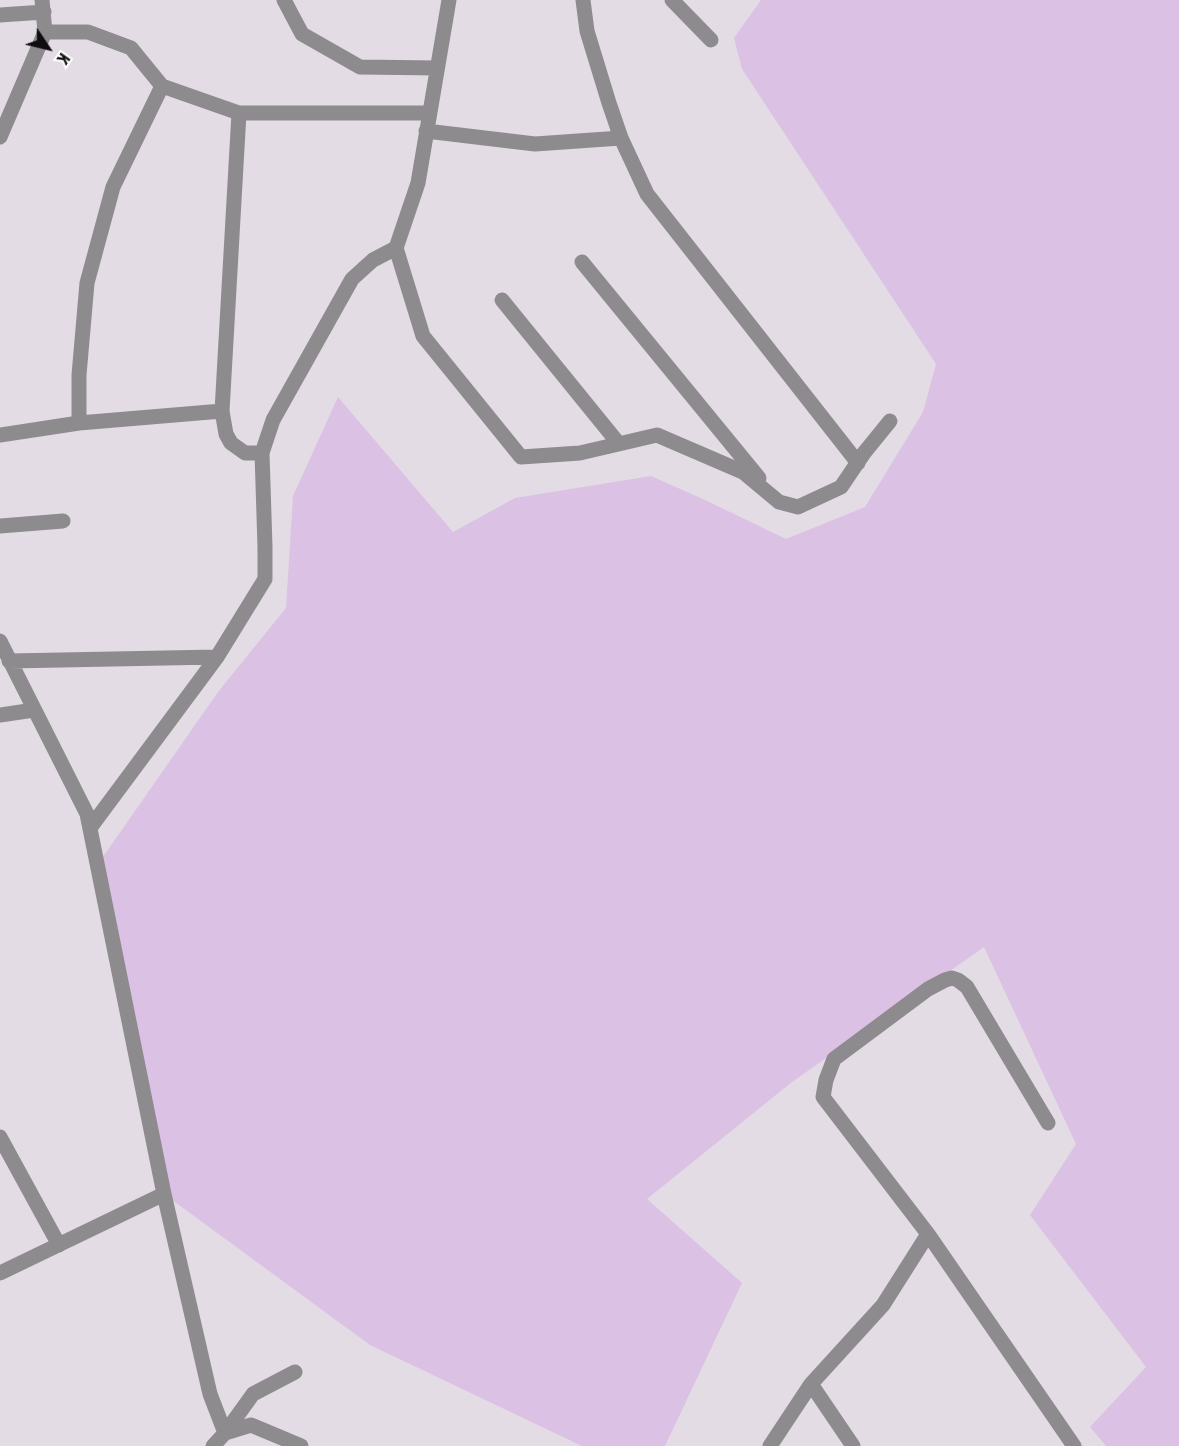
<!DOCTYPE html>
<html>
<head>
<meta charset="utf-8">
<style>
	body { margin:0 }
	#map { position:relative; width:1179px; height:1446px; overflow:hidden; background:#e3dce5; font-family:"Roboto Condensed",sans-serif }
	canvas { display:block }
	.north { position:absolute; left:18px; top:18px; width:60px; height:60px; -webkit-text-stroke:4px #fff; paint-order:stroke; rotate:125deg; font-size:16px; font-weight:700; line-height:24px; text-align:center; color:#0f0d0f }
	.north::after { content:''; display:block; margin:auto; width:21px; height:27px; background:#0f0d0f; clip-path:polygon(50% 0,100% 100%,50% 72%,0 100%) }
</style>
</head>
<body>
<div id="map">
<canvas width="1179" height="1446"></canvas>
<div class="north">K</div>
</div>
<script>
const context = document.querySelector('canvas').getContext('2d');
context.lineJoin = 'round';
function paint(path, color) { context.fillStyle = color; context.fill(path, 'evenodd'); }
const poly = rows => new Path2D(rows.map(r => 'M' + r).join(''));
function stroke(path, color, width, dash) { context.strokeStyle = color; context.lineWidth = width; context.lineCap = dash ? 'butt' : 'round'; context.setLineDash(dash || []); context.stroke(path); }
paint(poly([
	[761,0,1179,0,1179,1446,1106,1446,1090,1427,1146,1367,1030,1215,1076,1144,984,947,792,1082,647,1199,742,1283,665,1446,582,1446,370,1345,164,1194,98,864,218,692,286,608,293,496,338,397,453,532,515,498,651,476,705,500,786,539,865,507,923,412,936,364,742,69,734,38]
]), '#dbc1e4');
stroke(poly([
	[284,0,302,34,360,67,437,68],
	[449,0,418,183,396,248,423,336,521,457,580,453,657,435,743,472,779,502,798,507,841,487,864,453,890,421],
	[583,0,587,31,609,103,621,138,647,194,858,463],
	[672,0,711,40],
	[0,15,44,12],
	[45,32,88,32,131,48,162,86,239,113,428,113],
	[426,131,535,144,621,138],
	[0,137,45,32,42,0],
	[582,262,759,478],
	[502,300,619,444],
	[222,411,239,113],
	[79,423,79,375,87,283,113,187,162,86],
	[0,435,79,423,222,411,226,434,231,443,245,453,262,453],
	[0,526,63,521],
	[0,641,87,814,164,1194,210,1394,225,1433],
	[9,661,217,657],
	[0,715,34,710],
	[90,828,217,657,265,579,265,547,262,453,273,420,352,279,373,260,396,248],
	[1048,1123,967,987,958,980,952,978,945,980,928,989,834,1059,826,1080,823,1097,928,1234,1074,1446],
	[0,1137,59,1245],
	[0,1273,164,1194],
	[811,1384,853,1446],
	[225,1433,251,1425,301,1446],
	[213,1446,225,1433,253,1394,295,1372],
	[770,1446,811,1384,883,1305,928,1234]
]), '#8e8b8f', 15);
</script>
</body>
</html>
